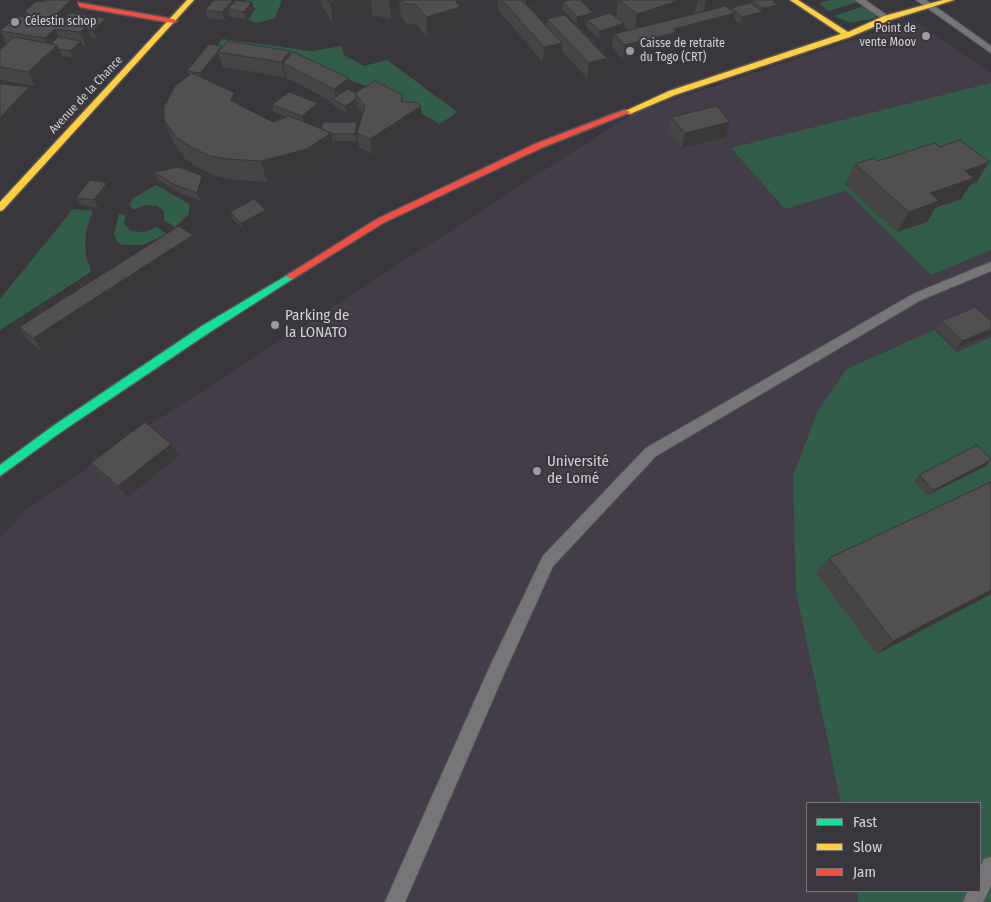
<!DOCTYPE html>
<html>
<head>
<meta charset="utf-8">
<style>
	body { margin:0 }
	#map { position:relative; width:991px; height:902px; overflow:hidden; background:#39373c; font-family:"Fira Sans Condensed",sans-serif }
	canvas { display:block }
	.legend { position:absolute; left:806px; top:802px; width:175px; height:90px; box-sizing:border-box; background:#39363d; border:1px solid #77747a; margin:0; padding:6px 9px; list-style:none; font-size:15px; color:#d4d1d6 }
	.legend li { display:flex; align-items:center; gap:10px; height:25px }
	.legend b { width:25px; border:1px solid #77747a }
</style>
</head>
<body>
<div id="map">
<canvas width="991" height="902"></canvas>
<ul class="legend">
<li><b style="height:6px;background:#16e098"></b>Fast</li>
<li><b style="height:6px;background:#ffcf43"></b>Slow</li>
<li><b style="height:6px;background:#f24e42"></b>Jam</li>
</ul>
</div>
<script>
const context = document.querySelector('canvas').getContext('2d');
context.lineJoin = 'round';
function paint(path, color) { context.fillStyle = color; context.fill(path, 'evenodd'); }
const poly = rows => new Path2D(rows.map(r => 'M' + r).join(''));
function stroke(path, color, width, dash) { context.strokeStyle = color; context.lineWidth = width; context.lineCap = dash ? 'butt' : 'round'; context.setLineDash(dash || []); context.stroke(path); }
function write(font, color, halo, rows, align = 'center') {
  context.font = font + ' "Fira Sans Condensed",sans-serif'; context.lineWidth = 4; context.setLineDash([]); context.textBaseline = 'middle'; context.strokeStyle = halo; context.fillStyle = color; for (const [text, x, y, turn = 0] of rows) {
    context.save(); context.translate(x, y); context.rotate((+turn || 0) * Math.PI / 180); context.textAlign = isNaN(turn) ? turn : align; if (halo) context.strokeText(text, 0, 0); context.fillText(text, 0, 0); context.restore();
  }
}
paint(poly([
	[914,20,991,73,991,902,0,902,0,538,26,510,139,432,633,113],
	[807,803,980,803,980,891,807,891]
]), '#433d49');
paint(poly([
	[246,0,282,0,275,18,257,23,248,20,256,8,241,6],
	[831,0,859,0,861,1,829,11,819,3],
	[867,5,876,14,875,18,850,23,834,16],
	[222,39,312,51,342,46,344,55,364,66,387,60,457,112,440,124,384,93,303,62,215,50],
	[991,83,991,250,931,275,846,191,785,209,731,148],
	[156,185,189,204,189,214,175,227,164,220,164,211,157,206,145,205,133,210,129,205,133,198],
	[73,209,93,211,87,227,85,242,86,256,91,272,0,330,0,299],
	[119,214,126,215,124,224,131,231,144,232,157,227,167,234,142,245,122,245,117,242,114,234],
	[934,330,957,352,991,337,991,902,858,902,857,891,980,891,980,803,841,803,796,591,793,476,818,410,847,369]
]), '#325d49');
const lane = poly([
	[855,0,865,0,891,18,884,20,855,0],
	[916,0,926,0,991,46,991,53,916,0],
	[991,262,991,271,921,300,656,456,553,566,503,676,405,902,385,902,491,664,543,556,646,448,913,294,991,262],
	[991,857,991,886,983,902,963,902,968,891,980,891,980,869,984,859,991,857]
]);
const fast = poly([
	[291,273,296,276,294,278,210,332,61,432,0,476,0,465,53,426,202,326,291,273]
]);
const slow = poly([
	[187,0,194,0,3,210,0,211,0,202,187,0],
	[790,0,798,0,848,32,884,16,943,0,954,0,890,20,850,37,675,95,630,114,623,112,669,91,841,34,790,0]
]);
const jam = poly([
	[48,0,63,0,173,19,177,21,173,23,51,2,48,0],
	[624,110,631,112,541,148,383,223,294,278,291,279,286,276,377,219,535,144,624,110]
]);
stroke(lane, '#58555a', 2);
stroke(fast, '#58555a', 3);
stroke(slow, '#58555a', 3);
stroke(jam, '#58555a', 3);
paint(lane, '#767578');
paint(fast, '#16e098');
paint(slow, '#ffcf43');
paint(jam, '#f24e42');
paint(poly([
	[44,0,76,0,81,11,78,14,109,25,96,38,91,38,93,41,86,47,83,46,84,49,74,58,63,56,64,59,35,86,0,80,0,50,7,44,0,31,0,28,1,30,26,17,24,12],
	[214,0,241,0,240,1,254,10,246,19,230,17,229,14,225,20,208,18,205,10],
	[321,0,455,0,460,7,461,28,427,38,416,24,407,24,401,17,391,19,372,15,333,23,323,8],
	[498,0,556,0,529,7,547,26,547,19,607,58,605,73,587,78,561,50,561,57,543,62,498,10],
	[618,0,735,0,735,2,719,8,731,9,731,8,750,3,751,0,772,0,777,5,775,12,761,15,760,19,740,24,733,19,731,27,675,42,674,47,623,60,612,48,614,34,599,38,586,27,586,22,577,24,562,9,563,2,593,13,593,18,616,17],
	[623,26,628,30,614,34,623,31],
	[222,46,223,47,291,54,349,78,351,90,356,93,404,101,422,121,372,154,359,147,357,135,356,141,333,141,335,154,312,170,267,182,235,180,218,177,199,168,185,159,173,141,164,120,189,76,187,71],
	[220,58,223,67,285,77,286,75,287,78,332,102,333,106,347,113,358,106,358,108,363,114,358,129,321,129,305,123,320,111,272,105,274,112,287,117,273,122,238,105,235,93,204,79],
	[671,117,730,122,726,137,681,148,668,131],
	[878,161,976,183,970,185,961,199,935,208,927,222,897,232,845,185,855,164],
	[154,172,202,176,204,183,200,200,176,191,157,179],
	[111,190,98,208,81,205,76,198],
	[230,212,268,217,244,230,233,219],
	[199,249,43,352,29,341,19,327],
	[941,321,991,321,991,334,957,348,936,328],
	[171,444,179,456,127,498,101,475,91,463],
	[986,466,928,495,914,481,919,475],
	[991,482,991,594,877,654,816,573,829,558]
]), '#464445');
paint(poly([
	[71,0,76,0,81,11,64,27,56,29,52,18],
	[233,0,241,0,233,10,228,9,229,14,225,20,222,12],
	[341,0,371,0,372,15,333,23,330,2],
	[389,0,399,0,401,17,391,19],
	[526,0,556,0,526,7],
	[681,0,698,0,694,15,634,35,637,14],
	[706,0,735,0,735,2,719,7,717,15,702,20],
	[252,2,254,10,246,19,244,12],
	[777,5,775,12,761,15,760,19,740,24,742,17,760,12,762,8],
	[460,7,461,28,427,38,426,17],
	[593,13,592,20,587,20,586,22,577,24,577,17],
	[735,13,731,27,675,42,674,47,623,60,625,45,673,29],
	[106,18,109,25,96,38,93,31],
	[624,23,623,31,599,38,600,31],
	[86,26,93,41,86,47,80,32],
	[55,29,62,43,58,47,64,59,35,86,28,72,50,47,45,38],
	[81,41,84,49,74,58,70,51],
	[562,43,561,57,543,62,544,47],
	[222,46,224,53,218,52,220,58,203,80,200,73],
	[290,51,293,65,283,63,286,75,285,77,281,62],
	[607,58,605,73,587,78,589,63],
	[349,78,352,93,336,101,334,89],
	[29,87,37,102,0,142,0,118],
	[235,93,241,114,230,100],
	[356,99,358,106,347,113,345,106],
	[318,103,320,111,304,124,302,116],
	[421,106,422,121,372,154,370,139],
	[357,122,358,130,356,141,355,134],
	[730,122,726,137,681,148,685,133],
	[331,133,335,154,312,170,267,182,261,161],
	[989,162,976,183,970,185,961,199,935,208,927,222,897,232,909,212,930,193,965,171],
	[202,176,204,183,200,200,197,193],
	[107,183,111,190,98,208,94,200],
	[266,210,268,217,244,230,241,223],
	[193,235,199,249,43,352,33,338],
	[991,329,991,334,957,348,962,341],
	[171,444,179,456,127,498,118,486],
	[991,460,986,466,928,495,934,490],
	[991,590,991,594,877,654,893,641]
]), '#393738');
const building = poly([
	[44,0,71,0,52,18,26,15,28,13,24,12,36,1,42,2,44,0],
	[214,0,233,0,222,12,205,10,214,0],
	[236,0,252,2,244,12,228,9,236,0],
	[328,0,341,0,330,2,328,0],
	[402,0,455,0,460,7,426,17,415,4,405,4,402,0],
	[502,0,522,0,562,43,544,47,502,0],
	[570,0,580,0,593,13,577,17,563,2,570,0],
	[619,0,681,0,637,14,619,0],
	[752,0,772,0,777,5,762,8,752,0],
	[751,3,762,12,742,17,731,8,751,3],
	[726,6,735,13,673,29,677,32,625,45,614,34,726,6],
	[70,13,106,18,93,31,88,30,86,26,60,22,70,13],
	[610,13,624,23,600,31,587,20,610,13],
	[565,15,607,58,589,63,547,19,565,15],
	[17,16,86,26,80,32,55,29,45,38,0,31,17,16],
	[14,37,57,45,28,72,0,67,0,50,14,37],
	[58,37,81,41,70,51,59,49,57,45,51,44,58,37],
	[228,41,290,51,281,62,218,52,228,41],
	[209,44,222,46,200,73,187,71,209,44],
	[293,52,349,78,334,89,283,63,293,52],
	[192,73,235,93,230,100,273,122,289,116,331,133,307,149,261,161,228,159,210,156,191,147,177,138,164,120,164,107,175,86,192,73],
	[375,81,403,95,401,101,417,103,421,106,370,139,357,133,365,106,355,93,375,81],
	[0,84,29,87,0,118,0,84],
	[348,89,356,93,355,93,356,99,345,106,332,99,348,89],
	[289,92,318,103,302,116,272,105,289,92],
	[717,106,730,122,685,133,671,117,717,106],
	[323,122,357,122,355,134,331,134,331,133,321,129,323,122],
	[960,140,989,162,965,171,974,178,930,193,939,201,909,212,855,164,874,158,878,161,934,143,940,147,960,140],
	[179,167,202,176,197,193,173,184,154,172,179,167],
	[90,180,107,183,94,200,76,198,90,180],
	[254,199,266,210,241,223,230,212,254,199],
	[179,226,193,235,33,338,19,327,179,226],
	[975,307,991,321,991,329,962,341,941,321,975,307],
	[145,422,171,444,118,486,91,463,145,422],
	[977,445,991,459,991,460,934,490,919,475,977,445],
	[991,482,991,590,893,641,829,558,991,482]
]);
paint(building, '#514f50');
stroke(building, '#393738', 1);
for (const [x, y, r, color] of [
	[15,22,5,"#9e9ba0"],
	[926,36,5,"#9e9ba0"],
	[630,51,5,"#9e9ba0"],
	[275,325,5,"#9e9ba0"],
	[537,471,5,"#9e9ba0"]
]) { const dot = new Path2D(); dot.arc(x, y, r, 0, 2 * Math.PI); context.fillStyle = color; context.fill(dot); stroke(dot, '#39363d', 2); }
write('12px', '#d4d1d6', '#39363d', [
	["Célestin schop",25,22],
	["Point de",916,29,"right"],
	["vente Moov",916,43,"right"],
	["Caisse de retraite",640,44],
	["du Togo (CRT)",640,58]
], 'left');
write('12px', '#d4d1d6', '#39363d', [
	["Avenue de la Chance",86,95,-47]
]);
write('15px', '#d4d1d6', '#39363d', [
	["Parking de",285,316],
	["la LONATO",285,333],
	["Université",547,462],
	["de Lomé",547,479]
], 'left');
</script>
</body>
</html>
